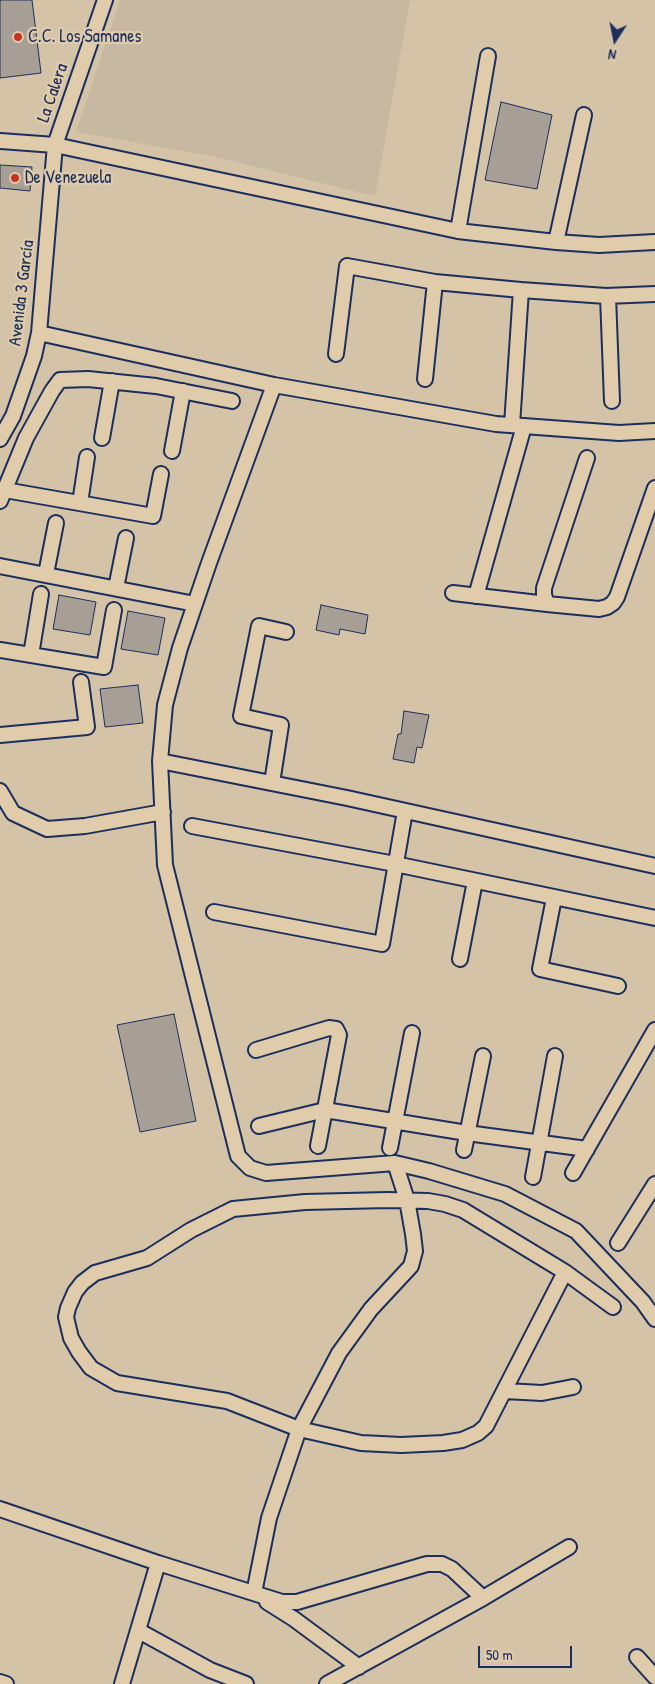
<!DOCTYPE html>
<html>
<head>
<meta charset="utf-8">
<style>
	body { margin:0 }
	#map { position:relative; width:655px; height:1684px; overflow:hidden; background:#d4c3a6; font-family:"Patrick Hand",sans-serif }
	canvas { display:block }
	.north { position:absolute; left:590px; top:15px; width:50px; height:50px; -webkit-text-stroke:4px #e0ccab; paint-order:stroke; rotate:191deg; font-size:14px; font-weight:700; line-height:20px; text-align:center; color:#1b2f5e }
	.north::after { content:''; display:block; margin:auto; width:18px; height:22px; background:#1b2f5e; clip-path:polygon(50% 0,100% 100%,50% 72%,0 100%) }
	.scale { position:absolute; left:478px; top:1646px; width:94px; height:22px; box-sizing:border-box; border:2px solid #1b2f5e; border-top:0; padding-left:6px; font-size:15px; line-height:18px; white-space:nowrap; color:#1b2f5e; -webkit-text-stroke:4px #e0ccab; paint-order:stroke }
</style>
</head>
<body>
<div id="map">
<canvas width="655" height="1684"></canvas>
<div class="north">N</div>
<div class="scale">50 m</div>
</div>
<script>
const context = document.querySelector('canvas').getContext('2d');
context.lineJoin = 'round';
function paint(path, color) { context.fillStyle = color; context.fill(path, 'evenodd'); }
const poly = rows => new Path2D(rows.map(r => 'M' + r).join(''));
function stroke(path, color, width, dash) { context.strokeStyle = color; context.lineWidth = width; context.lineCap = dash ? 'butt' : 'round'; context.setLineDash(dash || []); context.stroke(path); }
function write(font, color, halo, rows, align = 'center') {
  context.font = font + ' "Patrick Hand",sans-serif'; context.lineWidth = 4.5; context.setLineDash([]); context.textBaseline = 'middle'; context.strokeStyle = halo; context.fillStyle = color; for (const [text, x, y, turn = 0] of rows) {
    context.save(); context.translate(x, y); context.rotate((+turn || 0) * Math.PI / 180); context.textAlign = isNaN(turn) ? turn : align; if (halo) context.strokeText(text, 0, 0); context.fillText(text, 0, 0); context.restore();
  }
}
paint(poly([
	[120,0,410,0,375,196,212,156,76,132]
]), '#c6b8a1');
const building = poly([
	[0,0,32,0,41,73,0,78,0,0],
	[501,102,552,115,537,189,485,180,501,102],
	[0,165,32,167,30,191,0,188,0,165],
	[59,595,96,602,90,635,53,629,59,595],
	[321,605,368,615,365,634,340,629,339,635,316,630,321,605],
	[128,611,165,618,158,655,121,649,128,611],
	[138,685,143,723,105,727,100,689,138,685],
	[404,711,429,715,422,748,417,747,414,763,393,759,398,734,401,734,404,711],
	[174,1014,196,1121,140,1132,117,1025,174,1014]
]);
paint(building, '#a79e95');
stroke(building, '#1b2f5e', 1);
const minor = poly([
	[0,141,55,145,105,0],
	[458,231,488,56],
	[556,242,584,115],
	[608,296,612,401],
	[39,333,274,385,496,424,619,433,655,431],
	[336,354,347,266,435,282,521,290],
	[425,379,435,282],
	[274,385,209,563,180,648,165,705,160,761,165,865,238,1156,250,1168,266,1173,395,1163,429,1171,505,1194,576,1231,643,1302,655,1319],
	[512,425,521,290,606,296,655,294],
	[102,438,112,381],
	[0,439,13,416,34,356,39,333,55,145,458,231,556,242,599,245,655,242],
	[172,451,183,391],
	[5,490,153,516,161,474],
	[0,501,26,438,52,391,60,380,88,379,156,386,232,401],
	[80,503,87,457],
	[0,566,195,604],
	[46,574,56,523],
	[116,588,126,538],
	[453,593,547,604,599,609,607,607,613,603,617,597,655,488],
	[476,596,524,426],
	[547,604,544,595,544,588,587,458],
	[0,650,104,667,114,610],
	[31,655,41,594],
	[0,735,87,727,81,682],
	[160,761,347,798,655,866],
	[272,783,281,725,241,716,259,626,286,632],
	[0,791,13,813,47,829,85,826,163,812],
	[192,826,395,864,655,918],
	[554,898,540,969,618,986],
	[214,912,382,944,405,811],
	[460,959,475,881],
	[256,1050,329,1028,336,1029,339,1035,318,1146],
	[259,1126,325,1110,467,1133,587,1149],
	[390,1148,412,1033],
	[464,1150,483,1056],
	[573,1173,655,1030],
	[533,1177,555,1056],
	[618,1243,655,1184],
	[565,1272,486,1426,478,1433,462,1440,443,1443,401,1445,361,1443,299,1429,227,1401,117,1383,91,1368,79,1352,71,1338,66,1317,68,1308,75,1292,82,1283,95,1273,147,1258,191,1230,233,1209,305,1202,388,1200,428,1201,445,1204,463,1210,565,1272,613,1307],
	[505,1391,542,1393,573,1387],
	[0,1509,158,1563,282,1602,297,1602,427,1564,442,1564,452,1569,483,1598],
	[254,1593,269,1518,299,1429,339,1353,371,1309,411,1266,415,1251,413,1234,407,1200,395,1163],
	[267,1602,294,1619,359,1667],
	[139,1631,210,1670,246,1684],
	[637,1657,655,1677],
	[0,1682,6,1684],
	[122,1684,158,1563],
	[327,1684,483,1598,569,1547]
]);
stroke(minor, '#1b2f5e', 18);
stroke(minor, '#e0ccab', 14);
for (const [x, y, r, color] of [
	[18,37,5,"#c8321e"],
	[15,178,5,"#c8321e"]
]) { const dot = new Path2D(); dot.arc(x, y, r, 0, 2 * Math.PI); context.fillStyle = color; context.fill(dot); stroke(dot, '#e0ccab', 2); }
write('18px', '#1b2f5e', '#e0ccab', [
	["C.C. Los Samanes",28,37],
	["De Venezuela",25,178]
], 'left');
write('18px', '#1b2f5e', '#e0ccab', [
	["La Calera",53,93,-71],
	["Avenida 3 García",22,293,-83]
]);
</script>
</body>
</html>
